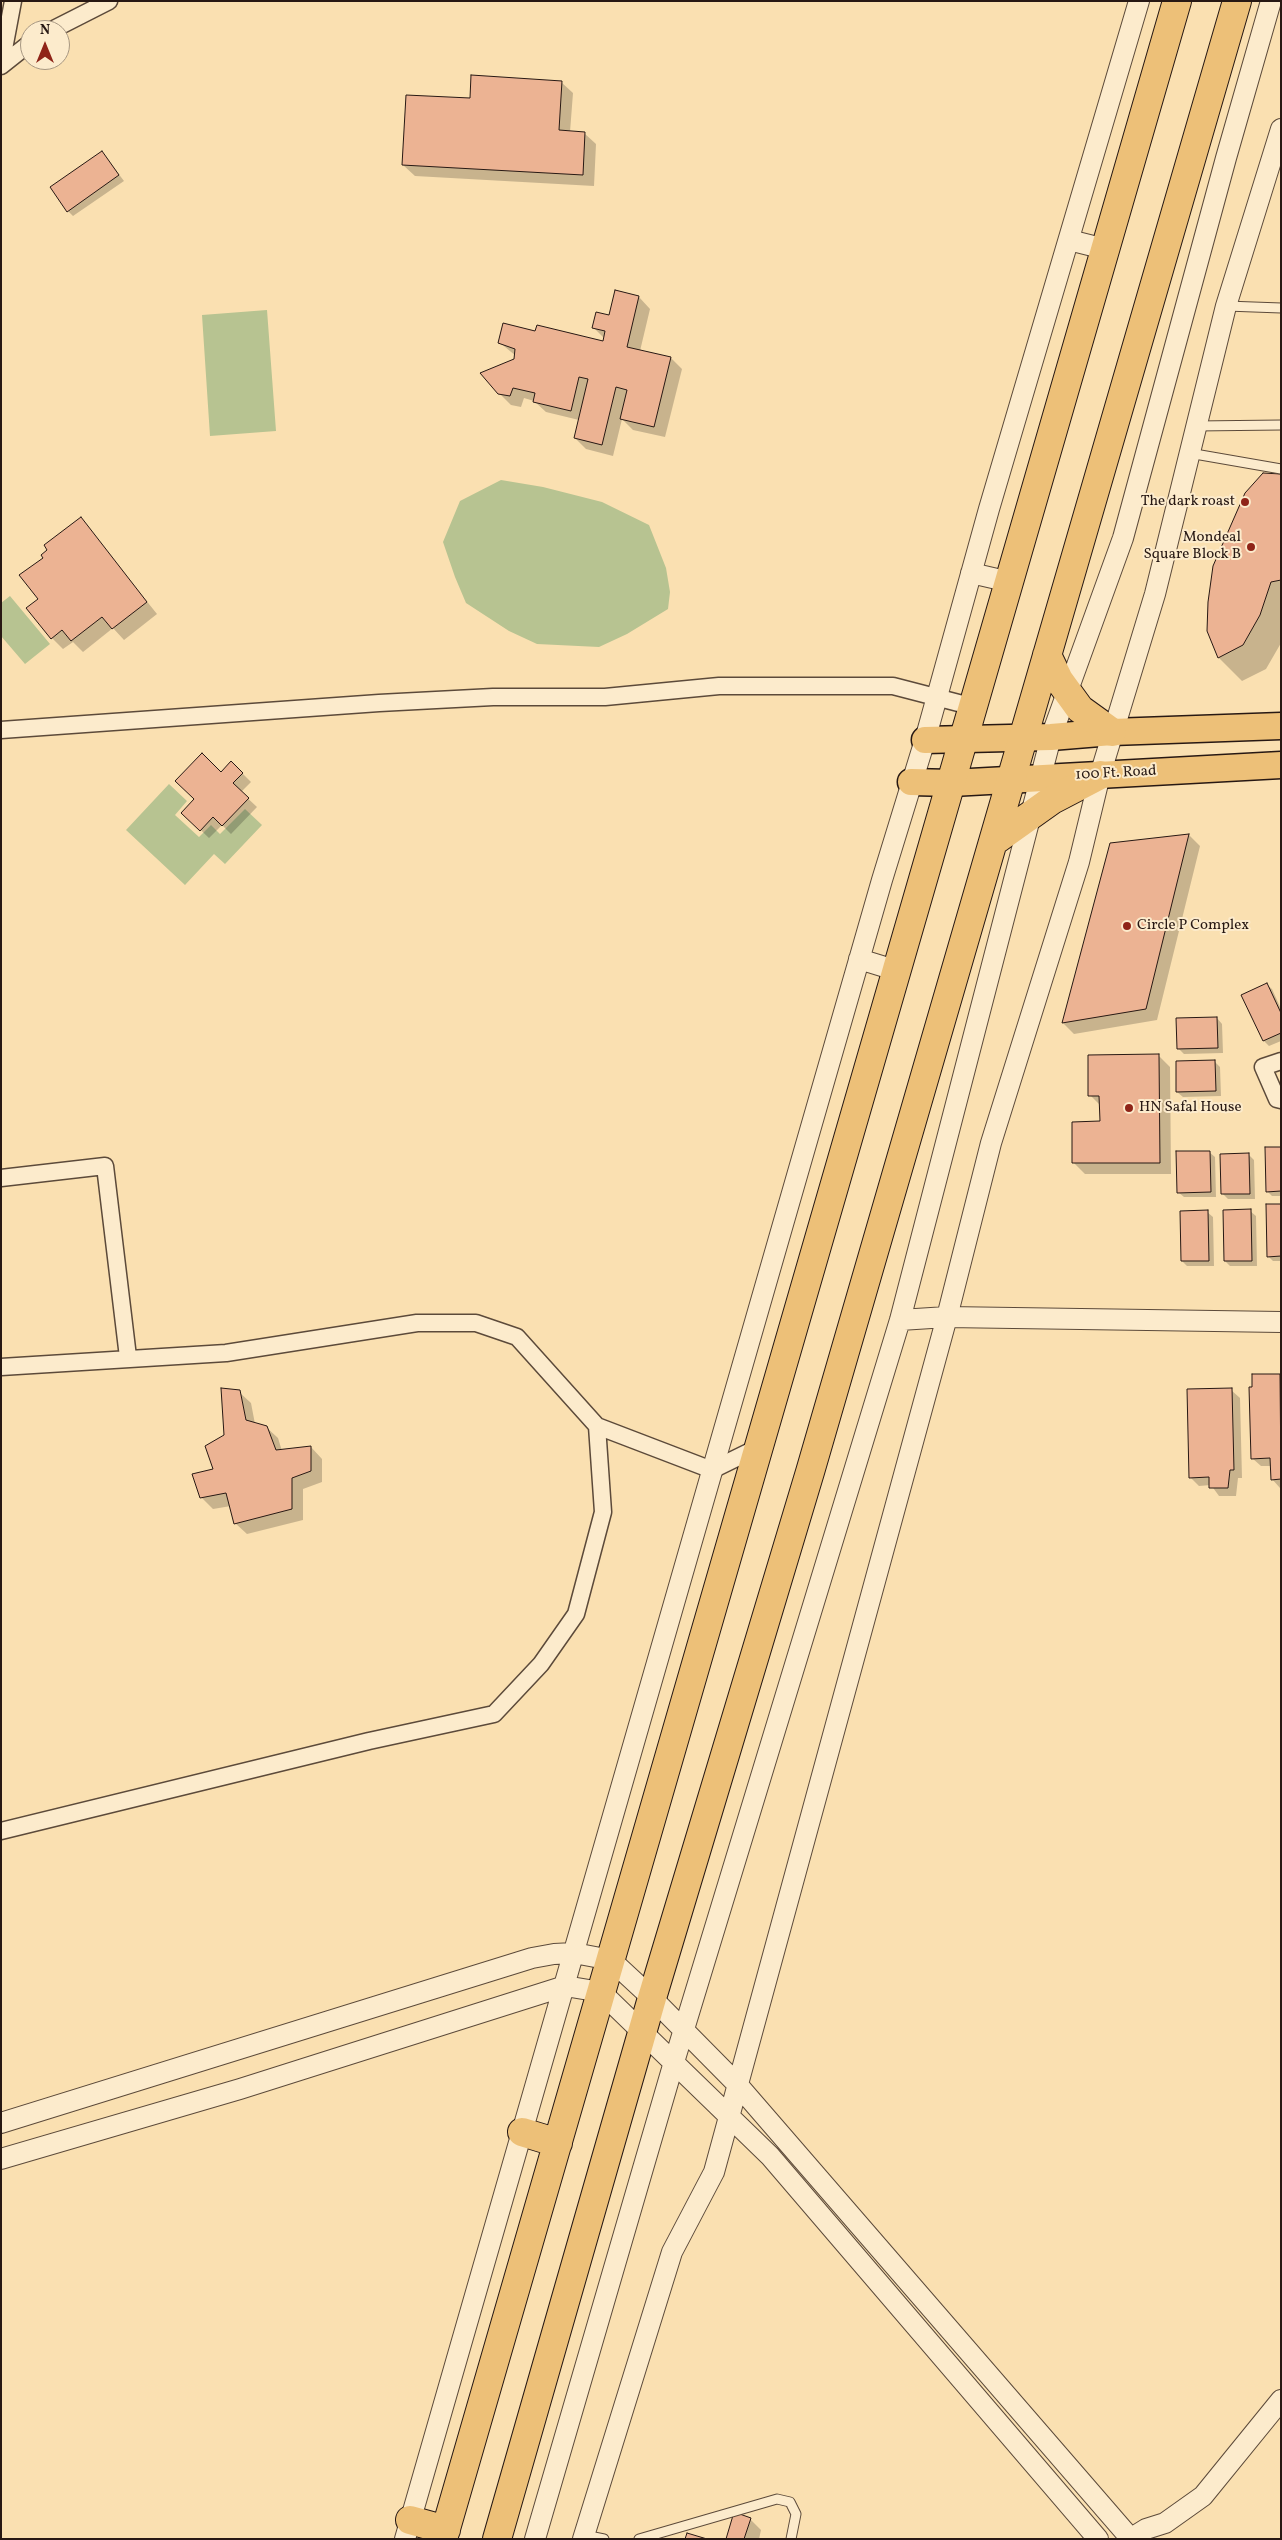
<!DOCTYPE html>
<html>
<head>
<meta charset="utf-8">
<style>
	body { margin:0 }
	#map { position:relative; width:1282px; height:2540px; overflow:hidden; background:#fae0b1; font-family:Vollkorn,serif }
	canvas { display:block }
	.frame { position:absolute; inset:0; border:2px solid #271813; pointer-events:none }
	.north { position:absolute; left:20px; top:20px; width:50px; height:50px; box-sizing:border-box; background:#fcebcc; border:1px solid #a79782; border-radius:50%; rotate:0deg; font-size:14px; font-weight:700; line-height:20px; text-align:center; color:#271813 }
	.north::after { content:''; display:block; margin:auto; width:18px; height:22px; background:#8f2418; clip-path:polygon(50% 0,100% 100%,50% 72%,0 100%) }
</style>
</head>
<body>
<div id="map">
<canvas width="1282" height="2540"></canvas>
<div class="frame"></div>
<div class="north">N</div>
</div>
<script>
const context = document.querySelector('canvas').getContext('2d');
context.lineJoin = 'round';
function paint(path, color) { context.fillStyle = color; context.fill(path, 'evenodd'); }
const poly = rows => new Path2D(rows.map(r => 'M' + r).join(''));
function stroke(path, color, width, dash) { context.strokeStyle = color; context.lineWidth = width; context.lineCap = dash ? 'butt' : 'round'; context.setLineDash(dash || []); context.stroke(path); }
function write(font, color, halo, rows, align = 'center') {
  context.font = font + ' Vollkorn,serif'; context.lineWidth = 4; context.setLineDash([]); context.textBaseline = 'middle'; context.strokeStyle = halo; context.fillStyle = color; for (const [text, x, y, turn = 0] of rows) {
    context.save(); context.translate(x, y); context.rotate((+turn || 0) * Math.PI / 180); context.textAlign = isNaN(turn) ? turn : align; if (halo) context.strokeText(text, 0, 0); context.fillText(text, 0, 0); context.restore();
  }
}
paint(poly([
	[267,310,276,431,210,436,202,315],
	[501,480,543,487,602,502,649,525,666,568,670,592,668,609,627,634,599,647,537,644,509,631,466,603,455,577,443,542,460,501],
	[10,596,50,644,25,664,1,636,1,603],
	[169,784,187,801,175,815,199,837,211,825,220,834,245,809,262,825,225,864,214,854,185,885,126,830]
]), '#b7c391');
paint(poly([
	[561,82,573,93,570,132,584,133,596,144,594,186,415,176,403,165,471,99],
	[102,152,124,181,73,216,68,211],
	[639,297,650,309,640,351,671,358,682,369,665,437,633,430,622,419,613,456,586,449,575,438,579,420,546,412,534,401,524,398,521,407,511,405,499,393,516,356,499,342,536,332,604,342,605,339,593,327],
	[1281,476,1281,643,1266,669,1242,681,1219,658,1208,630],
	[80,518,157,614,124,640,113,628,83,652,73,642,63,649,52,638,40,600],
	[231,762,251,782,241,792,257,807,231,834,222,825,209,838,183,813],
	[1189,835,1200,846,1157,1020,1074,1034,1063,1023],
	[1266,984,1272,989,1281,1009,1281,1041,1269,1046,1264,1041],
	[1217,1018,1222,1024,1223,1053,1184,1054,1178,1048],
	[1158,1055,1170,1067,1171,1174,1085,1174,1074,1163,1101,1123,1101,1106,1090,1095],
	[1215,1062,1220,1067,1221,1096,1183,1097,1177,1092],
	[1281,1148,1281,1196,1272,1196,1267,1191],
	[1209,1152,1215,1157,1216,1197,1184,1197,1178,1192],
	[1249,1155,1254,1160,1255,1199,1228,1199,1222,1193],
	[1281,1205,1281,1261,1273,1261,1268,1256],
	[1250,1211,1256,1216,1257,1266,1230,1266,1225,1261],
	[1207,1212,1213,1217,1214,1266,1187,1266,1182,1261],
	[1280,1375,1281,1376,1280,1488,1272,1479,1271,1466,1261,1466,1252,1458],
	[1231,1390,1240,1398,1242,1478,1238,1478,1236,1496,1219,1496,1211,1485,1199,1486,1190,1477],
	[239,1392,251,1403,255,1424,266,1427,278,1438,282,1451,311,1447,322,1459,322,1482,303,1489,303,1520,247,1534,235,1523,231,1506,213,1509,201,1497,215,1470],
	[750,2519,761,2530,759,2539,727,2539]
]), '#0003');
const building = poly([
	[471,75,562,81,559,130,585,132,583,175,402,165,406,95,470,98,471,75],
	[102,151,119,175,67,212,50,187,102,151],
	[615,290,639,296,627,347,671,357,654,427,620,419,627,390,616,387,602,445,574,438,588,379,579,377,571,411,533,402,535,393,513,388,510,396,498,394,480,373,514,359,515,349,498,343,503,323,535,331,537,325,603,341,605,331,592,328,596,312,609,315,615,290],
	[1263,473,1281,474,1281,580,1271,582,1260,615,1243,645,1218,658,1207,631,1208,602,1213,566,1245,493,1263,473],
	[81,517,147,602,112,629,102,617,71,641,62,630,51,639,26,608,38,599,19,575,43,558,41,555,47,550,44,545,81,517],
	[202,753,221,772,231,761,243,773,233,783,249,798,222,826,213,817,200,831,181,813,194,799,175,781,202,753],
	[1189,834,1146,1009,1062,1023,1110,843,1189,834],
	[1267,983,1281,1013,1281,1033,1263,1041,1241,995,1267,983],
	[1217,1017,1218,1048,1177,1049,1176,1018,1217,1017],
	[1159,1054,1160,1163,1072,1163,1072,1122,1100,1121,1099,1096,1088,1096,1088,1055,1159,1054],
	[1215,1060,1216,1091,1176,1092,1176,1061,1215,1060],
	[1265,1147,1281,1147,1281,1191,1266,1192,1265,1147],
	[1176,1151,1210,1151,1211,1192,1177,1193,1176,1151],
	[1249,1153,1250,1194,1221,1194,1220,1154,1249,1153],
	[1266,1204,1281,1204,1281,1256,1267,1257,1266,1204],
	[1251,1209,1252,1261,1224,1261,1223,1210,1251,1209],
	[1208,1210,1209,1261,1181,1261,1180,1211,1208,1210],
	[1252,1374,1280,1374,1281,1479,1271,1480,1270,1458,1251,1459,1249,1387,1252,1387,1252,1374],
	[221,1388,240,1390,246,1420,267,1426,276,1450,311,1446,311,1471,292,1478,292,1509,234,1524,226,1493,200,1498,192,1474,213,1469,205,1446,224,1435,221,1388],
	[1232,1388,1234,1470,1230,1470,1228,1488,1209,1488,1209,1477,1189,1478,1187,1389,1232,1388],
	[734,2512,751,2518,744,2539,726,2539,734,2512],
	[687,2533,707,2539,685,2539,687,2533]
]);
paint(building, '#ecb393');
stroke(building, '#271813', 1);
const service = poly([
	[1226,306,1281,308],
	[1196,426,1281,425],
	[1189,453,1281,469],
	[584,2535,604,2539],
	[639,2539,777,2499,790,2502,796,2514,791,2539]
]);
const minor = poly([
	[52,30,109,1],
	[1,65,13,1],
	[1,66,30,43],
	[1,730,379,703,493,697,605,697,719,686,893,686,974,707],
	[1281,1061,1263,1067,1277,1099,1281,1100],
	[1,1178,105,1166,128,1357],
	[1,1367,226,1353,417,1323,476,1323,517,1337,597,1426,712,1470,757,1448],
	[1,1831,369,1741,494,1714,541,1664,576,1614,603,1512,597,1426]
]);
const tertiary = poly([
	[1069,240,1105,249],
	[971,573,1010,582],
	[859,959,898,971],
	[900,1320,947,1317,1281,1322],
	[1,2123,532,1958,554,1954,574,1953,611,1960,652,1998,737,2084,1131,2539],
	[1,2159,240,2089,565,1986,601,1992,770,2156,1098,2539],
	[405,2539,882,880,925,740,989,509,1139,1],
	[535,2539,674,2062,900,1320,1051,737,1123,538,1226,158,1271,1],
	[583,2539,672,2252,714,2172,947,1317,991,1143,1079,862,1100,775,1155,594,1226,306,1281,129],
	[1130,2539,1146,2529,1165,2523,1203,2496,1281,2400]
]);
const primary = poly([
	[925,740,1051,737,1112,732,1281,726],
	[911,782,952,783,1281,765]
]);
const trunk = poly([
	[1047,655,1059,680,1080,709,1112,732],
	[993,842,1052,800,1100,775],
	[522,2132,558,2143],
	[410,2520,446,2530],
	[443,2539,1177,1],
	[497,2539,652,1998,810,1472,1237,1]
]);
stroke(service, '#5c4a3a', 11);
stroke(minor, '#5c4a3a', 19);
stroke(tertiary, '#5c4a3a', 22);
stroke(primary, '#271813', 29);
stroke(trunk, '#271813', 30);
stroke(service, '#fcebcc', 9);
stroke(minor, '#fcebcc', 16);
stroke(tertiary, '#fcebcc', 20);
stroke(primary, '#edc078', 26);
stroke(trunk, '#edc078', 28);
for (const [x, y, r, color] of [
	[1245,502,5,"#8f2418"],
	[1251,547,5,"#8f2418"],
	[1127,926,5,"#8f2418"],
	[1129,1108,5,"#8f2418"]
]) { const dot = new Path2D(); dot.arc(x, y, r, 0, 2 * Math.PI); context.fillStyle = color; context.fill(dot); stroke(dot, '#fcebcc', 2); }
write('15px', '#271813', '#fcebcc', [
	["The dark roast",1235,502],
	["Mondeal",1241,538],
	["Square Block B",1241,555],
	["Circle P Complex",1137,926,"left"],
	["HN Safal House",1139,1108,"left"]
], 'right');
write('15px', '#271813', '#fcebcc', [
	["100 Ft. Road",1116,774,-3]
]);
</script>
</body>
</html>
